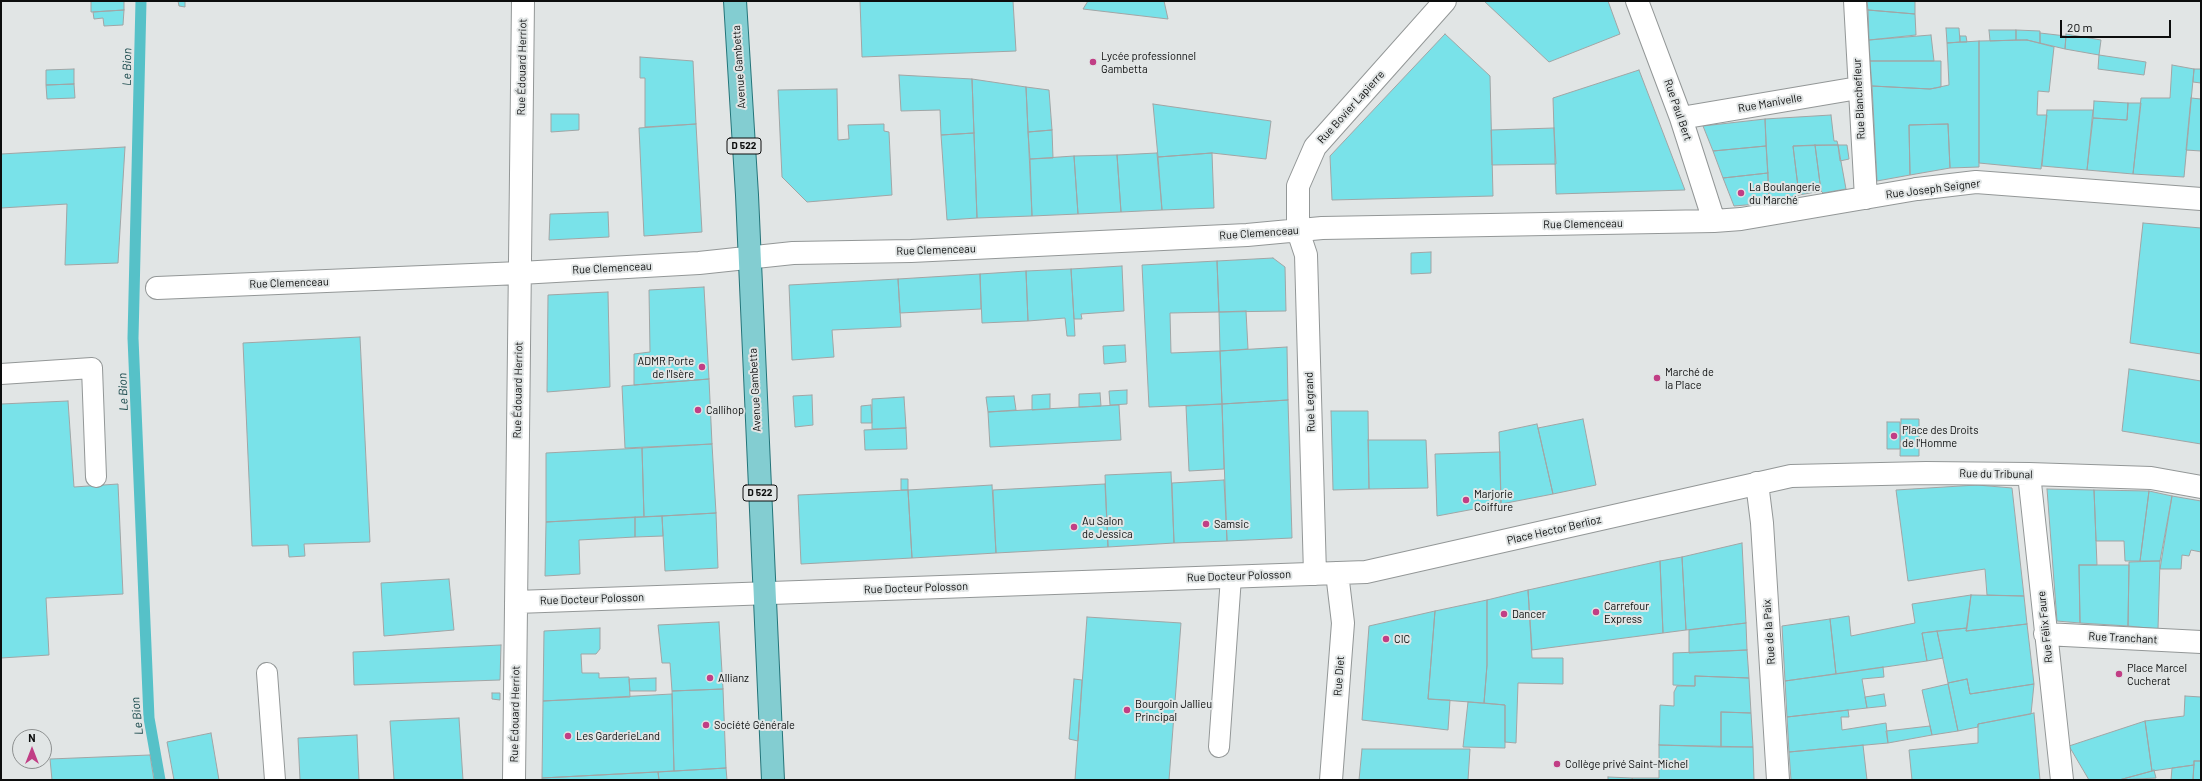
<!DOCTYPE html>
<html>
<head>
<meta charset="utf-8">
<style>
	body { margin:0 }
	#map { position:relative; width:2202px; height:781px; overflow:hidden; background:#e1e5e5; font-family:Barlow,sans-serif }
	canvas { display:block }
	.frame { position:absolute; inset:0; border:2px solid #0c0d0d; pointer-events:none }
	.north { position:absolute; left:12px; top:729px; width:40px; height:40px; box-sizing:border-box; background:#e1e5e5; border:1px solid #8c8f8f; border-radius:50%; rotate:0deg; font-size:11px; font-weight:700; line-height:16px; text-align:center; color:#0c0d0d }
	.north::after { content:''; display:block; margin:auto; width:14px; height:18px; background:#c13e85; clip-path:polygon(50% 0,100% 100%,50% 72%,0 100%) }
	.scale { position:absolute; left:2060px; top:20px; width:111px; height:18px; box-sizing:border-box; border:2px solid #0c0d0d; border-top:0; padding-left:5px; font-size:12px; line-height:14px; white-space:nowrap; color:#0c0d0d; -webkit-text-stroke:3px #e1e5e5; paint-order:stroke }
</style>
</head>
<body>
<div id="map">
<canvas width="2202" height="781"></canvas>
<div class="frame"></div>
<div class="north">N</div>
<div class="scale">20 m</div>
</div>
<script>
const context = document.querySelector('canvas').getContext('2d');
context.lineJoin = 'round';
const poly = rows => new Path2D(rows.map(r => 'M' + r).join(''));
function stroke(path, color, width, dash) { context.strokeStyle = color; context.lineWidth = width; context.lineCap = dash ? 'butt' : 'round'; context.setLineDash(dash || []); context.stroke(path); }
function paint(path, color) { context.fillStyle = color; context.fill(path, 'evenodd'); }
function write(font, color, halo, rows, align = 'center') {
  context.font = font + ' Barlow,sans-serif'; context.lineWidth = 4; context.setLineDash([]); context.textBaseline = 'middle'; context.strokeStyle = halo; context.fillStyle = color; for (const [text, x, y, turn = 0] of rows) {
    context.save(); context.translate(x, y); context.rotate((+turn || 0) * Math.PI / 180); context.textAlign = isNaN(turn) ? turn : align; if (halo) context.strokeText(text, 0, 0); context.fillText(text, 0, 0); context.restore();
  }
}
stroke(poly([
	[141,1,133,338,149,718,160,780]
]), '#56c1c8', 11);
const building = poly([
	[91,1,124,1,124,10,91,12,91,1],
	[178,1,185,1,185,7,179,6,178,1],
	[860,1,1013,1,1016,51,862,57,860,1],
	[1088,1,1164,1,1168,19,1083,9,1088,1],
	[1484,1,1608,1,1620,34,1549,62,1484,1],
	[1867,1,1915,1,1915,14,1868,10,1867,1],
	[124,10,123,25,104,26,103,18,94,19,93,12,124,10],
	[1868,10,1915,14,1916,35,1869,40,1868,10],
	[1946,28,1959,28,1960,42,1947,43,1946,28],
	[1989,30,2016,30,2016,40,1990,41,1989,30],
	[2016,30,2040,31,2040,43,2027,40,2016,40,2016,30],
	[2040,33,2066,36,2065,49,2040,43,2040,33],
	[1445,34,1490,76,1493,196,1332,200,1330,156,1445,34],
	[2066,34,2101,40,2099,55,2065,49,2066,34],
	[1931,35,1934,61,1870,61,1869,40,1931,35],
	[1960,36,1966,36,1967,42,1960,42,1960,36],
	[2027,40,2054,47,2049,92,2038,91,2037,115,2047,115,2041,169,1979,163,1979,41,2027,40],
	[1979,41,1979,167,1950,168,1948,124,1909,125,1910,175,1877,181,1872,86,1930,89,1949,85,1947,43,1979,41],
	[2099,55,2146,62,2144,75,2098,69,2099,55],
	[640,57,693,61,696,124,645,127,645,78,640,78,640,57],
	[1870,61,1941,61,1941,87,1930,89,1872,86,1870,61],
	[2172,65,2194,69,2184,177,2133,174,2141,98,2170,98,2172,65],
	[74,69,74,84,46,85,46,70,74,69],
	[2194,69,2201,69,2201,83,2193,82,2194,69],
	[1639,70,1685,190,1556,194,1553,98,1639,70],
	[899,75,972,79,974,133,941,135,940,110,901,111,899,75],
	[972,79,1026,87,1032,216,977,218,972,79],
	[74,84,75,98,47,99,46,85,74,84],
	[1026,87,1049,90,1052,130,1028,132,1026,87],
	[837,89,838,140,849,139,848,125,884,124,884,131,889,132,892,195,807,202,782,177,778,90,837,89],
	[2191,98,2201,99,2201,151,2186,150,2191,98],
	[2094,101,2128,103,2127,120,2093,118,2094,101],
	[2128,103,2141,103,2133,174,2087,170,2093,118,2127,120,2128,103],
	[1153,104,1271,121,1266,159,1212,153,1158,157,1153,104],
	[2047,110,2093,110,2087,170,2042,166,2047,110],
	[551,114,579,114,579,130,551,132,551,114],
	[1831,115,1834,141,1837,141,1838,145,1793,146,1799,195,1769,201,1765,119,1831,115],
	[1765,119,1766,146,1713,151,1703,126,1765,119],
	[696,124,702,232,644,236,639,128,696,124],
	[1948,124,1950,168,1910,175,1909,125,1948,124],
	[1554,128,1556,164,1492,165,1491,130,1554,128],
	[1052,130,1053,158,1030,159,1028,132,1052,130],
	[974,133,977,218,947,220,941,135,974,133],
	[1815,145,1838,145,1846,189,1823,193,1821,191,1815,145],
	[1815,145,1821,191,1799,195,1793,146,1815,145],
	[1838,145,1847,145,1849,159,1840,161,1838,145],
	[1766,146,1768,173,1723,178,1713,151,1766,146],
	[125,147,118,263,65,265,67,204,1,208,1,154,125,147],
	[1157,153,1162,210,1121,212,1117,155,1157,153],
	[1212,153,1214,208,1162,210,1158,157,1212,153],
	[1117,155,1121,212,1078,214,1074,156,1117,155],
	[1074,156,1078,214,1032,216,1030,159,1074,156],
	[1768,173,1769,203,1734,206,1723,178,1768,173],
	[608,212,609,237,549,240,550,214,608,212],
	[2143,223,2201,228,2201,354,2130,343,2143,223],
	[1431,252,1431,273,1411,274,1411,253,1431,252],
	[1273,258,1285,267,1286,311,1219,312,1217,261,1273,258],
	[1217,261,1219,312,1170,313,1171,353,1220,351,1222,404,1149,407,1142,265,1217,261],
	[1122,266,1124,311,1081,314,1082,319,1074,319,1071,269,1122,266],
	[1071,269,1074,319,1075,336,1067,336,1065,318,1028,321,1026,271,1071,269],
	[1026,271,1028,321,982,323,980,274,1026,271],
	[980,274,981,309,900,313,898,279,980,274],
	[898,279,901,327,832,330,834,357,792,360,789,285,898,279],
	[704,287,709,379,634,385,634,354,650,352,649,290,704,287],
	[608,292,610,387,547,392,548,295,608,292],
	[1246,311,1248,349,1220,351,1219,312,1246,311],
	[360,337,370,542,304,544,305,556,289,557,288,545,252,546,243,343,360,337],
	[1125,345,1126,362,1104,364,1103,346,1125,345],
	[1287,347,1288,400,1222,404,1220,351,1287,347],
	[2129,369,2201,381,2201,444,2122,431,2129,369],
	[709,379,712,444,625,448,622,386,709,379],
	[1127,390,1127,404,1110,405,1109,391,1127,390],
	[1100,393,1101,406,1079,407,1079,394,1100,393],
	[1050,394,1050,409,1032,410,1032,395,1050,394],
	[812,395,813,425,795,427,793,396,812,395],
	[1014,396,1016,410,988,412,986,397,1014,396],
	[904,397,906,428,872,429,872,399,904,397],
	[1288,400,1292,538,1227,541,1222,404,1288,400],
	[68,401,74,487,118,484,123,594,46,598,49,655,1,658,1,404,68,401],
	[1222,404,1224,469,1189,471,1186,406,1222,404],
	[871,405,872,423,861,423,861,406,871,405],
	[1119,405,1121,440,990,447,988,412,1119,405],
	[1331,411,1368,411,1369,489,1333,490,1331,411],
	[1583,419,1596,485,1553,494,1538,428,1583,419],
	[1901,419,1919,419,1919,456,1900,456,1901,419],
	[1887,422,1900,422,1900,449,1887,449,1887,422],
	[1537,424,1553,494,1501,504,1499,432,1537,424],
	[906,428,907,449,865,450,864,430,906,428],
	[1368,440,1426,440,1428,488,1369,489,1368,440],
	[712,444,716,513,644,517,642,448,712,444],
	[642,448,644,517,546,522,546,453,642,448],
	[1500,452,1501,504,1437,516,1435,454,1500,452],
	[1171,472,1174,543,1108,547,1105,475,1171,472],
	[901,479,908,479,908,490,901,490,901,479],
	[1224,480,1227,541,1174,543,1172,483,1224,480],
	[1105,484,1108,547,996,553,993,490,1105,484],
	[992,485,996,553,912,558,908,490,992,485],
	[1977,485,2012,488,2024,596,1987,595,1985,569,1908,581,1896,490,1977,485],
	[2047,489,2094,490,2097,565,2079,565,2080,623,2057,621,2047,489],
	[908,490,912,558,801,564,798,495,908,490],
	[2094,490,2149,491,2140,561,2125,561,2124,541,2096,541,2094,490],
	[2149,491,2172,496,2160,561,2140,561,2149,491],
	[2172,496,2201,501,2201,552,2191,550,2189,556,2182,555,2181,569,2160,569,2172,496],
	[716,513,718,568,665,571,662,516,716,513],
	[662,516,663,536,635,537,635,517,662,516],
	[635,517,635,537,579,540,580,574,545,576,546,522,635,517],
	[1742,543,1746,623,1686,630,1682,557,1742,543],
	[1682,557,1686,630,1663,633,1660,561,1682,557],
	[1660,561,1663,633,1532,650,1528,590,1660,561],
	[2160,561,2158,629,2128,626,2129,562,2160,561],
	[2079,565,2129,565,2128,626,2080,623,2079,565],
	[449,579,454,630,384,636,381,583,449,579],
	[1528,590,1532,658,1563,658,1563,684,1518,683,1516,743,1505,742,1505,705,1484,703,1487,665,1487,600,1528,590],
	[1971,595,2024,596,2027,624,1966,631,1971,595],
	[1971,595,1967,628,1922,633,1927,661,1836,674,1830,619,1849,616,1851,636,1915,623,1912,604,1971,595],
	[1487,600,1487,665,1484,703,1428,699,1435,611,1487,600],
	[1435,611,1428,699,1450,700,1448,730,1362,720,1369,626,1435,611],
	[1087,617,1181,623,1169,780,1075,780,1087,617],
	[1830,619,1836,674,1785,681,1782,626,1830,619],
	[719,622,723,689,672,691,670,663,662,663,658,625,719,622],
	[1746,623,1747,650,1689,653,1689,630,1746,623],
	[2027,624,2034,684,1970,694,1967,679,1948,683,1937,631,1967,628,1966,631,2027,624],
	[600,628,600,649,596,654,581,654,582,673,599,673,599,678,629,677,630,697,543,701,544,631,600,628],
	[1937,631,1943,658,1927,661,1922,633,1937,631],
	[501,645,500,680,354,685,353,652,501,645],
	[1747,650,1749,678,1695,676,1695,686,1673,685,1673,653,1747,650],
	[1883,667,1884,677,1862,679,1867,708,1787,717,1785,681,1883,667],
	[1695,676,1749,678,1751,713,1721,712,1721,747,1659,745,1660,705,1674,706,1674,692,1677,686,1695,686,1695,676],
	[656,678,656,691,630,691,629,679,656,678],
	[1074,679,1082,680,1078,741,1069,739,1074,679],
	[1967,679,1970,694,2034,684,2031,714,1978,724,1978,727,1958,731,1948,683,1967,679],
	[1948,684,1958,731,1932,735,1922,690,1948,684],
	[723,689,726,768,674,771,672,691,723,689],
	[492,693,500,693,500,700,492,699,492,693],
	[672,694,674,771,542,778,543,701,672,694],
	[1884,694,1886,706,1867,708,1865,697,1884,694],
	[2185,696,2201,697,2201,761,2194,761,2194,765,2152,771,2145,721,2184,716,2185,696],
	[1468,702,1505,705,1505,748,1463,747,1468,702],
	[1848,710,1849,717,1841,717,1842,730,1886,723,1888,743,1789,752,1787,717,1848,710],
	[1721,712,1751,713,1753,747,1721,747,1721,712],
	[2034,713,2040,780,1912,780,1909,750,1978,743,1978,724,2034,713],
	[459,718,463,780,394,780,390,721,459,718],
	[2145,721,2152,771,2119,780,2089,780,2069,746,2145,721],
	[1930,726,1932,735,1888,743,1886,731,1930,726],
	[211,733,219,780,174,780,167,742,211,733],
	[357,735,359,780,300,780,298,738,357,735],
	[1659,745,1753,747,1754,780,1633,780,1632,778,1659,778,1659,745],
	[1863,745,1867,780,1791,780,1789,752,1863,745],
	[1362,749,1470,749,1468,780,1359,780,1362,749],
	[150,755,154,780,52,780,50,759,150,755],
	[2194,761,2201,761,2201,780,2193,780,2194,761],
	[2194,765,2193,780,2171,780,2172,768,2194,765],
	[726,768,727,780,659,780,658,772,726,768],
	[2154,770,2156,778,2119,780,2152,771,2154,770],
	[658,772,659,780,542,780,542,778,658,772],
	[1608,777,1632,778,1633,780,1608,780,1608,777]
]);
paint(building, '#79e2e9');
stroke(building, '#a1a5a5', 1);
const service = poly([
	[1,374,92,368,96,477],
	[267,673,275,780],
	[1219,747,1231,577]
]);
const pedestrian = poly([
	[1917,189,1976,182,2201,199]
]);
const minor = poly([
	[1637,1,1681,118,1714,221],
	[1855,1,1866,198],
	[1681,118,1858,88],
	[157,288,520,273,699,263,793,253,911,251,1247,235,1322,228,1714,221,1741,219,1917,189],
	[2029,474,2062,780],
	[1757,483,1762,523,1778,780],
	[1315,574,1306,255,1298,231,1298,186,1315,147,1445,1],
	[516,602,1366,572,1791,476,1926,473,2029,474,2151,478,2201,487],
	[2045,634,2201,642],
	[514,780,523,1],
	[1331,780,1343,623,1337,573]
]);
const primary = poly([
	[735,1,747,195,773,780]
]);
stroke(service, '#939797', 22);
stroke(pedestrian, '#939797', 24);
stroke(minor, '#939797', 24);
stroke(primary, '#247479', 24);
stroke(service, '#fff', 20);
stroke(pedestrian, '#fff', 22);
stroke(minor, '#fff', 22);
stroke(primary, '#83cdd1', 22);
for (const [x, y, r, color] of [
	[1093,62,4,"#c13e85"],
	[1741,193,4,"#c13e85"],
	[702,367,4,"#c13e85"],
	[1657,378,4,"#c13e85"],
	[698,410,4,"#c13e85"],
	[1894,436,4,"#c13e85"],
	[1466,500,4,"#c13e85"],
	[1206,524,4,"#c13e85"],
	[1074,527,4,"#c13e85"],
	[1596,612,4,"#c13e85"],
	[1504,614,4,"#c13e85"],
	[1386,639,4,"#c13e85"],
	[2119,674,4,"#c13e85"],
	[710,678,4,"#c13e85"],
	[1127,710,4,"#c13e85"],
	[706,725,4,"#c13e85"],
	[568,736,4,"#c13e85"],
	[1557,764,4,"#c13e85"]
]) { const dot = new Path2D(); dot.arc(x, y, r, 0, 2 * Math.PI); context.fillStyle = color; context.fill(dot); stroke(dot, '#e1e5e5', 1.5); }
for (const [x, y, w] of [
	[744,146,34],
	[760,493,34]
]) { const box = new Path2D(); box.roundRect(x - w / 2, y - 8, w, 16, 3); context.fillStyle = '#e1e5e5'; context.fill(box); stroke(box, '#0c0d0d', 1); }
write('bold 10px', '#0c0d0d', null, [
	["D 522",744,146],
	["D 522",760,493]
]);
write('11px', '#0c0d0d', '#e1e5e5', [
	["Lycée professionnel",1101,56],
	["Gambetta",1101,69],
	["La Boulangerie",1749,187],
	["du Marché",1749,200],
	["ADMR Porte",694,361,"right"],
	["de l'Isère",694,374,"right"],
	["Marché de",1665,372],
	["la Place",1665,385],
	["Callihop",706,410],
	["Place des Droits",1902,430],
	["de l'Homme",1902,443],
	["Marjorie",1474,494],
	["Coiffure",1474,507],
	["Au Salon",1082,521],
	["de Jessica",1082,534],
	["Samsic",1214,524],
	["Carrefour",1604,606],
	["Express",1604,619],
	["Dancer",1512,614],
	["CIC",1394,639],
	["Place Marcel",2127,668],
	["Cucherat",2127,681],
	["Allianz",718,678],
	["Bourgoin Jallieu",1135,704],
	["Principal",1135,717],
	["Société Générale",714,725],
	["Les GarderieLand",576,736],
	["Collège privé Saint-Michel",1565,764]
], 'left');
write('11px', '#0c0d0d', '#e1e5e5', [
	["Rue Édouard Herriot",522,67,-89],
	["Avenue Gambetta",739,67,-94],
	["Rue Blanchefleur",1859,99,-93],
	["Rue Manivelle",1770,103,-10],
	["Rue Bovier Lapierre",1351,107,-48],
	["Rue Paul Bert",1678,110,71],
	["Rue Joseph Seigner",1933,189,-7],
	["Rue Clemenceau",1583,224,-1],
	["Rue Clemenceau",1259,233,-4],
	["Rue Clemenceau",936,250,-2],
	["Rue Clemenceau",612,268,-3],
	["Rue Clemenceau",289,283,-2],
	["Rue Édouard Herriot",518,390,-89],
	["Avenue Gambetta",755,390,-93],
	["Rue Legrand",1310,402,-92],
	["Rue du Tribunal",1996,474,1],
	["Place Hector Berlioz",1554,530,-13],
	["Rue Docteur Polosson",1239,576,-2],
	["Rue Docteur Polosson",916,588,-2],
	["Rue Docteur Polosson",592,599,-2],
	["Rue Félix Faure",2045,627,-96],
	["Rue de la Paix",1769,632,-94],
	["Rue Tranchant",2123,638,3],
	["Rue Diet",1339,676,-86],
	["Rue Édouard Herriot",515,714,-89]
]);
write('italic 12px', '#0b3e41', '#e1e5e5', [
	["Le Bion",127,67,-89],
	["Le Bion",123,392,-92],
	["Le Bion",137,716,-96]
]);
</script>
</body>
</html>
